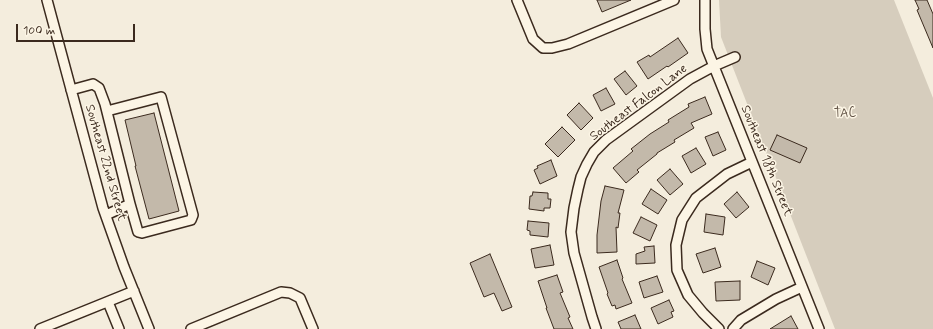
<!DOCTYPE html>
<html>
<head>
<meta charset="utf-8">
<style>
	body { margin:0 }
	#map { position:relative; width:933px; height:329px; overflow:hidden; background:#f4eddd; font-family:Mynerve,sans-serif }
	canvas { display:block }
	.scale { position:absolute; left:16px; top:24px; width:119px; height:18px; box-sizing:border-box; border:2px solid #3b2a1e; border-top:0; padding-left:5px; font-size:12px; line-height:14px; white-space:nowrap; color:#3b2a1e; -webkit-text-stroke:3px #fcf5e5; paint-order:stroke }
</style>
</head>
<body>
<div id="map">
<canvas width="933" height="329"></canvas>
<div class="scale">100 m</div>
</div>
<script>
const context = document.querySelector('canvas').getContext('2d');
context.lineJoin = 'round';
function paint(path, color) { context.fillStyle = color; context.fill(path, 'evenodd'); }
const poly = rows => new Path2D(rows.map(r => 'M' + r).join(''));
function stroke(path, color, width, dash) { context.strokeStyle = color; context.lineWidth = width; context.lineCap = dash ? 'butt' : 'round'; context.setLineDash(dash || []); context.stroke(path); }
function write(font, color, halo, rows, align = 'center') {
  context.font = font + ' Mynerve,sans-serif'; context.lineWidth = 3; context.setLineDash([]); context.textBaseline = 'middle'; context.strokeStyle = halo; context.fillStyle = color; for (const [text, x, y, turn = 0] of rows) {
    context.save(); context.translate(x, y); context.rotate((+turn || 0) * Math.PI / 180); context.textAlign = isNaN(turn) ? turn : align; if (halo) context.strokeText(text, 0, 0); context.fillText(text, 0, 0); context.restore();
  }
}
paint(poly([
	[719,0,894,0,933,98,933,329,835,329,721,37]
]), '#d6cdbd');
const building = poly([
	[597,0,631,0,602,12,597,0],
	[915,0,927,0,933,14,933,48,917,10,919,9,915,0],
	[678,38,688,53,668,67,667,66,648,79,637,62,649,55,650,57,678,38],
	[625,71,637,86,626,95,614,79,625,71],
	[606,88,615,104,601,111,593,95,606,88],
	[705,97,712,114,691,123,694,128,674,140,675,142,657,153,657,154,637,170,639,172,626,183,613,168,633,151,631,149,650,134,669,122,668,120,689,107,688,104,705,97],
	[579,103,593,118,581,130,567,115,579,103],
	[154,113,179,211,149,219,135,166,136,166,125,120,154,113],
	[562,127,575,140,558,157,545,144,562,127],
	[718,132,726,150,713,156,705,137,718,132],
	[777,135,807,148,800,163,770,150,777,135],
	[696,148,706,164,691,173,682,156,696,148],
	[551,160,557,176,540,184,534,170,538,168,537,166,551,160],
	[670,169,683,184,670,195,657,180,670,169],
	[605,186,624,190,618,213,620,213,618,228,616,227,617,252,597,253,597,235,601,201,605,186],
	[651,189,667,200,658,214,642,204,651,189],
	[533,192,548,193,548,199,551,199,550,208,544,208,544,211,529,209,530,196,532,196,533,192],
	[737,192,749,207,736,218,724,204,737,192],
	[706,214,725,217,723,235,704,232,706,214],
	[641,217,657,225,650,241,633,233,641,217],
	[528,221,549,223,548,237,530,235,530,231,527,230,528,221],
	[550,245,554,265,535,268,531,249,550,245],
	[654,246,655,263,636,264,636,254,645,251,644,247,654,246],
	[715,248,721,267,703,273,696,254,715,248],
	[490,254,512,307,502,311,494,293,484,297,470,263,490,254],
	[617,260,623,278,622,279,632,303,616,309,615,305,612,306,607,294,608,293,599,267,617,260],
	[757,261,775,268,768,285,751,277,757,261],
	[557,275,563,292,560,293,570,317,568,318,573,329,554,329,546,308,547,308,538,281,557,275],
	[657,276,663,292,644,298,639,282,657,276],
	[740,281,740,300,716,301,715,282,740,281],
	[669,300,674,311,671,312,673,317,658,324,651,308,669,300],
	[635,315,641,329,621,329,618,322,635,315],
	[791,316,798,329,770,329,791,316]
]);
paint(building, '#c3b9aa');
stroke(building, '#3b2a1e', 1);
const minor = poly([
	[47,0,103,208,124,267,149,329],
	[517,0,533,39,543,48,552,48,568,44,674,0],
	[705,0,705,29,707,49,819,329],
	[71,90,93,84,99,88,105,104,130,204,106,215],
	[107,111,161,97,193,215,191,220,142,233,138,232,130,204],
	[108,302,119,329],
	[40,329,134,291],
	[191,329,281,292,290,293,300,298,313,329],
	[596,329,592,317,574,253,571,232,574,208,578,189,581,177,587,164,594,152,606,140,690,79,714,66,735,57],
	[719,329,703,313,688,295,677,270,676,245,682,220,696,198,727,174,752,162],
	[733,329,741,320,776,299,802,287]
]);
stroke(minor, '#3b2a1e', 12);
stroke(minor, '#fcf5e5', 9);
write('13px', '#3b2a1e', '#fcf5e5', [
	["Southeast Falcon Lane",639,103,-37],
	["Southeast 18th Street",766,161,68],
	["Southeast 22nd Street",105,163,74]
]);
write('13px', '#625346', '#fcf5e5', [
	["TAC",845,114]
]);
</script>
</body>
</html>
